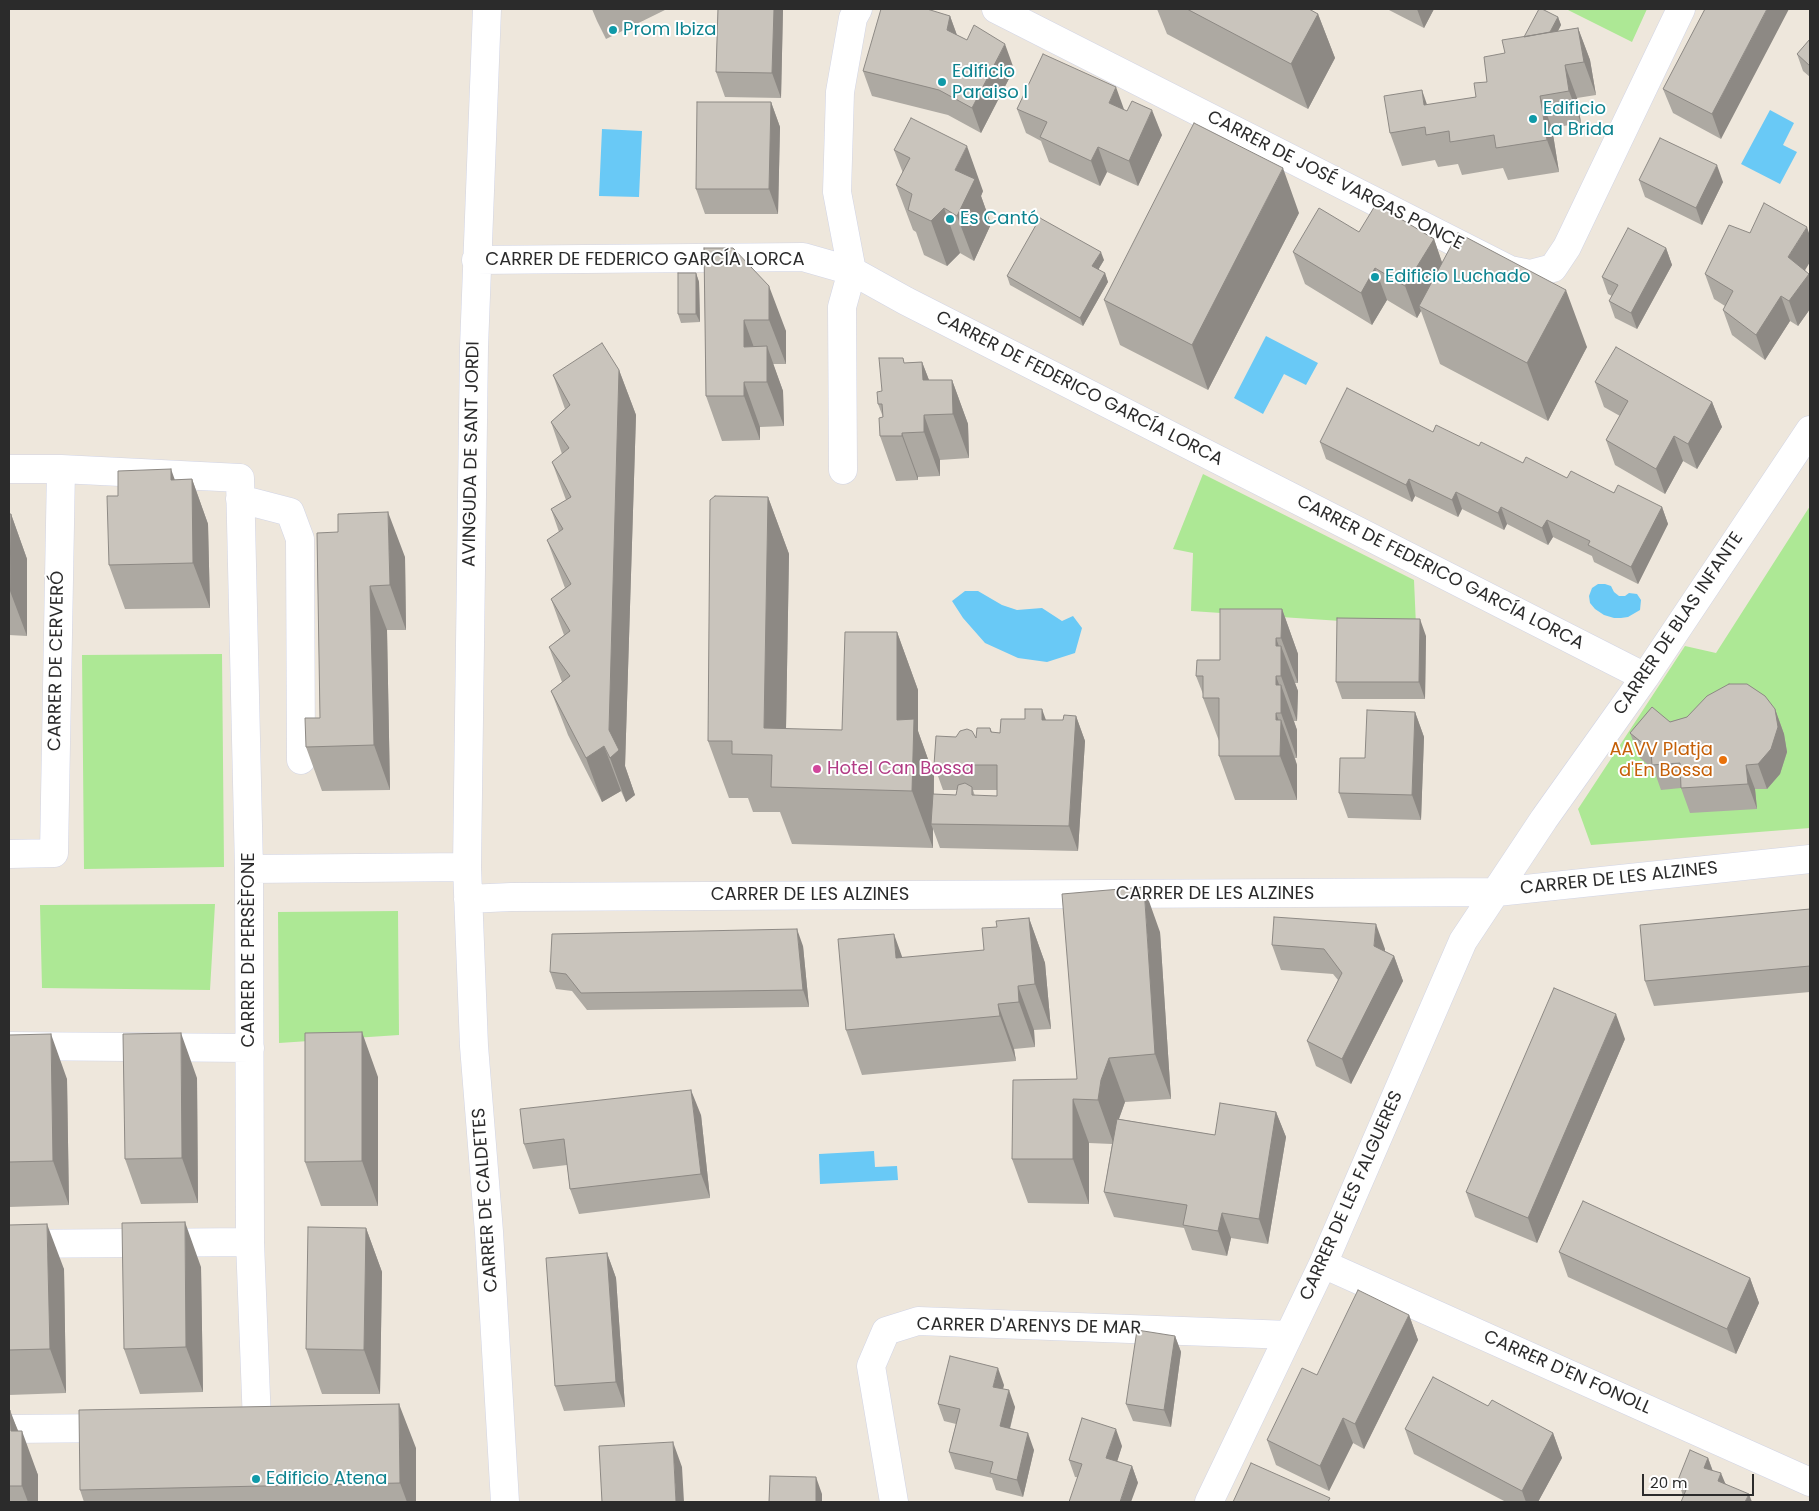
<!DOCTYPE html>
<html>
<head>
<meta charset="utf-8">
<style>
	body { margin:0 }
	#map { position:relative; width:1819px; height:1511px; overflow:hidden; background:#eee7dc; font-family:Poppins,sans-serif }
	canvas { display:block }
	.frame { position:absolute; inset:0; border:10px solid #2b2b2b; pointer-events:none }
	.scale { position:absolute; left:1642px; top:1474px; width:112px; height:22px; box-sizing:border-box; border:2px solid #2b2b2b; border-top:0; padding-left:6px; font-size:15px; line-height:18px; white-space:nowrap; color:#2b2b2b; -webkit-text-stroke:4px #fff; paint-order:stroke }
</style>
</head>
<body>
<div id="map">
<canvas width="1819" height="1511"></canvas>
<div class="frame"></div>
<div class="scale">20 m</div>
</div>
<script>
const context = document.querySelector('canvas').getContext('2d');
context.lineJoin = 'round';
function paint(path, color) { context.fillStyle = color; context.fill(path, 'evenodd'); }
const poly = rows => new Path2D(rows.map(r => 'M' + r).join(''));
function stroke(path, color, width, dash) { context.strokeStyle = color; context.lineWidth = width; context.lineCap = dash ? 'butt' : 'round'; context.setLineDash(dash || []); context.stroke(path); }
function write(font, color, halo, rows, align = 'center') {
  context.font = font + ' Poppins,sans-serif'; context.lineWidth = 4; context.setLineDash([]); context.textBaseline = 'middle'; context.strokeStyle = halo; context.fillStyle = color; for (const [text, x, y, turn = 0] of rows) {
    context.save(); context.translate(x, y); context.rotate((+turn || 0) * Math.PI / 180); context.textAlign = isNaN(turn) ? turn : align; if (halo) context.strokeText(text, 0, 0); context.fillText(text, 0, 0); context.restore();
  }
}
paint(poly([
	[1566,9,1647,9,1632,42],
	[1203,474,1414,580,1416,626,1191,611,1193,553,1173,549],
	[1810,506,1810,828,1591,845,1578,809,1685,646,1716,653],
	[222,654,224,867,84,869,82,655],
	[215,904,210,990,42,988,40,905],
	[398,911,399,1035,279,1043,278,912]
]), '#ade895');
paint(poly([
	[1770,110,1794,123,1783,145,1797,152,1780,184,1741,164],
	[602,129,642,131,639,197,599,196],
	[1266,336,1318,363,1306,385,1284,374,1263,414,1234,398],
	[1598,584,1605,584,1611,586,1614,592,1619,596,1625,596,1629,593,1637,594,1641,600,1640,610,1628,617,1621,618,1614,618,1604,615,1595,609,1590,603,1589,596,1592,588],
	[965,591,978,591,1002,605,1017,610,1042,608,1062,621,1073,616,1082,628,1075,653,1047,662,1018,658,985,643,963,618,952,601],
	[874,1151,875,1167,897,1166,898,1180,820,1184,819,1154]
]), '#69c9f6');
const minor = poly([
	[487,9,474,347,467,867,474,1046,489,1232,505,1502],
	[996,9,1510,270,1530,274,1553,268,1567,247,1681,9],
	[476,260,803,257,852,271,906,301,1645,677],
	[9,469,61,469,240,478,249,869,250,1242,257,1423,236,1425],
	[843,470,842,307,852,271,837,192,840,92,853,18,858,9],
	[240,499,290,512,300,539,301,760],
	[9,854,54,853,61,469],
	[249,869,467,867],
	[468,899,511,897,1497,892,1810,859],
	[9,1046,250,1048],
	[9,1244,250,1242],
	[1323,1264,1810,1482],
	[9,1429,115,1428],
	[894,1502,871,1366,886,1331,918,1321,1289,1335],
	[1209,1502,1323,1264,1463,941,1544,819,1645,677,1810,430]
]);
stroke(minor, '#d1d4e5', 29);
stroke(minor, '#fff', 28);
paint(poly([
	[592,9,667,9,606,39,597,21],
	[718,9,783,9,781,98,725,97,716,72],
	[1157,9,1309,9,1318,14,1335,58,1308,109,1167,34],
	[1387,9,1434,9,1424,28],
	[1705,9,1721,139,1673,113,1663,89],
	[950,16,957,35,1014,69,981,133,948,115,872,96,863,71],
	[1558,17,1561,25,1558,31,1578,28,1590,60,1596,95,1577,98,1581,123,1552,128,1559,172,1508,180,1503,168,1462,175,1458,164,1438,167,1435,160,1402,166,1390,133,1427,105,1476,97,1487,82,1524,37],
	[1810,39,1810,77,1803,71,1797,54],
	[771,102,780,127,778,214,705,214,696,189],
	[1017,109,1124,110,1162,135,1138,186,1107,172,1100,186,1049,162,1041,141,1026,133],
	[894,150,983,191,981,196,991,224,974,261,960,253,947,266,924,255,916,232,913,230,896,185,903,173],
	[1639,180,1723,182,1702,225,1645,197],
	[1299,213,1208,390,1120,345,1104,300],
	[1359,232,1434,239,1442,263,1587,347,1548,421,1440,364,1421,311,1417,318,1387,300,1372,325,1305,284,1293,252],
	[704,248,786,331,786,364,773,364,783,391,784,426,760,427,760,440,722,441,706,396],
	[1666,248,1672,265,1637,329,1615,318,1609,301,1612,296,1608,294,1602,277],
	[1104,260,1098,270,1105,273,1108,282,1083,326,1010,285,1007,276],
	[1805,270,1810,277,1810,309,1798,326,1790,321,1765,360,1732,335,1723,310,1725,306,1714,299,1705,274],
	[696,273,699,282,700,322,681,323,678,314],
	[922,362,929,380,952,380,968,424,969,458,940,460,940,476,918,477,918,480,896,481,880,436,883,417,878,404,882,391,905,363],
	[619,370,636,415,625,766,635,795,626,802,621,791,602,802,568,735,551,691,562,682,549,647,564,635,551,599,565,588,547,540,559,532,551,509,566,500,552,462,562,454,551,422,565,409,553,375],
	[1595,382,1712,402,1722,427,1697,469,1683,461,1665,494,1615,465,1606,440,1620,416,1604,407],
	[1433,432,1479,446,1523,463,1567,478,1662,507,1668,524,1638,584,1594,562,1592,556,1553,537,1548,545,1507,524,1504,530,1462,509,1458,517,1415,496,1412,502,1326,459,1320,442],
	[192,479,208,524,210,608,125,609,109,565,118,496,174,480],
	[768,497,789,554,786,729,842,730,897,632,918,690,918,731,934,776,934,794,956,795,957,790,943,790,934,765,990,728,992,732,1000,733,1046,720,1063,720,1076,716,1085,741,1078,851,940,848,933,829,933,848,792,844,780,812,753,812,748,798,729,798,708,741],
	[973,790,997,790,997,796,975,796],
	[9,514,11,514,27,559,27,636,9,635],
	[317,533,405,557,406,630,387,630,390,790,322,791,306,747,320,718],
	[1282,609,1298,654,1298,683,1295,683,1298,691,1297,721,1294,721,1297,730,1297,758,1295,758,1297,765,1297,800,1235,800,1219,756,1219,741,1203,698,1203,694,1196,676,1220,660],
	[1426,636,1425,699,1342,699,1336,682],
	[1775,709,1784,734,1787,752,1780,774,1767,789,1755,789,1757,809,1690,813,1681,788,1661,790,1654,770,1640,758,1630,733,1687,717],
	[1415,712,1424,737,1421,820,1348,818,1339,793,1365,758],
	[1810,909,1810,992,1654,1006,1645,981],
	[1029,918,1045,963,1051,1029,1034,1030,1035,1047,1014,1049,1016,1061,862,1075,846,1030,902,958,984,950,997,927],
	[1160,932,1171,1099,1125,1102,1119,1119,1215,1135,1276,1112,1286,1137,1268,1244,1231,1238,1227,1256,1192,1250,1184,1228,1114,1217,1104,1192,1112,1144,1089,1143,1089,1204,1028,1203,1012,1159,1077,1079],
	[1272,945,1385,949,1385,951,1394,956,1403,981,1351,1084,1316,1066,1307,1041,1338,980,1333,974,1281,970],
	[803,946,809,1007,587,1010,572,991,556,989,550,972],
	[9,1035,67,1079,69,1205,9,1207],
	[1625,1039,1537,1243,1475,1217,1466,1192],
	[378,1077,378,1206,321,1206,305,1162],
	[197,1078,198,1203,141,1204,125,1159],
	[701,1115,710,1198,579,1214,570,1189,567,1165,533,1169,524,1144],
	[9,1225,64,1269,66,1393,9,1395],
	[366,1228,382,1272,380,1394,322,1394,306,1349],
	[1559,1252,1750,1278,1759,1303,1736,1354,1568,1277],
	[607,1253,616,1278,625,1407,564,1411,555,1386],
	[201,1267,203,1392,140,1394,124,1349],
	[1409,1315,1418,1340,1364,1449,1353,1443,1329,1491,1276,1465,1267,1440,1317,1375],
	[1175,1336,1181,1352,1171,1427,1133,1421,1126,1404],
	[1004,1385,1003,1389,1015,1407,1010,1429,1034,1450,1023,1497,996,1490,992,1478,955,1469,949,1452,956,1424,944,1421,938,1404],
	[1488,1406,1553,1433,1562,1458,1538,1502,1506,1502,1414,1454,1405,1429],
	[9,1410,38,1475,38,1502,9,1502],
	[1122,1446,1117,1461,1132,1466,1138,1483,1075,1477,1069,1460],
	[416,1448,416,1502,84,1502,80,1490],
	[1708,1458,1713,1471,1726,1484,1683,1496,1678,1480]
]), '#ada9a2');
paint(poly([
	[774,9,783,9,781,98,772,73],
	[1417,9,1434,9,1424,28],
	[1767,9,1789,9,1721,139,1712,114],
	[1318,14,1335,58,1308,109,1291,64],
	[950,16,959,41,947,30],
	[1558,17,1561,25,1543,60,1540,52],
	[1578,28,1590,60,1596,95,1584,62],
	[1005,44,1014,69,981,133,972,108],
	[1565,65,1577,98,1581,123,1569,91],
	[1116,87,1125,112,1109,103],
	[1422,90,1433,122,1424,105],
	[1540,96,1552,128,1559,172,1547,140],
	[771,102,780,127,778,214,769,189],
	[1152,110,1162,135,1138,186,1129,161],
	[967,146,983,191,981,196,991,224,974,261,957,216,955,170],
	[1098,147,1107,172,1100,186,1091,161],
	[1717,165,1723,182,1702,225,1696,208],
	[1283,168,1299,213,1208,390,1192,345],
	[944,208,960,253,947,266,931,221],
	[1807,227,1810,236,1810,262,1798,282,1788,257],
	[1434,239,1445,271,1419,306,1421,311,1417,318,1405,286],
	[1666,248,1672,265,1637,329,1631,313],
	[1101,252,1104,260,1095,275,1092,266],
	[1375,268,1387,300,1372,325,1361,293],
	[696,273,699,282,700,322,696,314],
	[1105,273,1108,282,1083,326,1080,318],
	[1809,274,1810,277,1810,309,1798,326,1789,301],
	[769,286,786,331,786,364,769,320],
	[1566,290,1587,347,1548,421,1527,363],
	[1781,296,1790,321,1765,360,1756,335],
	[744,320,760,364,744,347],
	[767,346,783,391,784,426,767,382],
	[922,362,939,406,923,380],
	[619,370,636,415,625,766,635,795,626,802,610,758,609,730],
	[952,380,968,424,969,458,953,414],
	[744,382,760,427,760,440,744,396],
	[1712,402,1722,427,1697,469,1688,444],
	[924,415,940,460,940,476,924,432],
	[902,433,918,477,918,480,902,436],
	[1674,436,1683,461,1665,494,1656,469],
	[171,469,187,514,171,480],
	[192,479,208,524,210,608,193,563],
	[1409,479,1415,496,1412,502,1406,485],
	[1456,492,1462,509,1458,517,1452,500],
	[768,497,789,554,785,786,764,728],
	[1501,507,1507,524,1504,530,1498,513],
	[1662,507,1668,524,1638,584,1631,567],
	[388,512,405,557,406,630,390,585],
	[11,514,27,559,27,636,10,591],
	[1547,520,1553,537,1548,545,1542,528],
	[370,586,387,630,390,790,374,745],
	[1282,609,1298,654,1298,683,1281,638],
	[1420,619,1426,636,1425,699,1419,682],
	[897,632,918,690,918,731,934,776,933,824,931,824,933,829,933,848,912,791,897,720],
	[1276,638,1281,652,1281,646,1298,691,1297,721,1281,676,1276,646],
	[1276,676,1281,690,1281,685,1297,730,1297,758,1281,713,1276,685],
	[1042,709,1051,734,1042,720],
	[1775,709,1784,734,1787,752,1780,774,1767,789,1758,764],
	[1415,712,1424,737,1421,820,1412,795],
	[1276,713,1281,727,1281,720,1297,765,1297,800,1280,756,1276,720],
	[1076,716,1085,741,1078,851,1069,826],
	[604,746,621,791,602,802,586,758],
	[1746,765,1755,789,1757,809,1748,784],
	[1144,887,1160,932,1171,1099,1155,1054],
	[1029,918,1045,963,1051,1029,1035,984],
	[1376,924,1385,949,1383,971,1374,946],
	[797,929,803,946,809,1007,803,990],
	[894,934,910,979,896,958],
	[1394,956,1403,981,1351,1084,1342,1059],
	[1018,986,1034,1030,1035,1047,1019,1002],
	[998,1004,1014,1049,1016,1061,1000,1016],
	[1616,1014,1625,1039,1537,1243,1528,1218],
	[362,1032,378,1077,378,1206,362,1161],
	[181,1033,197,1078,198,1203,182,1158],
	[51,1034,67,1079,69,1205,53,1161],
	[1109,1058,1125,1102,1117,1124,1114,1145,1098,1100,1101,1080],
	[691,1090,701,1115,710,1198,701,1174],
	[1073,1099,1089,1143,1089,1204,1073,1159],
	[1276,1112,1286,1137,1268,1244,1259,1219],
	[1222,1213,1231,1238,1227,1256,1218,1231],
	[185,1222,201,1267,203,1392,186,1347],
	[47,1224,64,1269,66,1393,50,1349],
	[366,1228,382,1272,380,1394,364,1350],
	[607,1253,616,1278,625,1407,616,1382],
	[1750,1278,1759,1303,1736,1354,1727,1329],
	[1409,1315,1418,1340,1364,1449,1355,1424],
	[1175,1336,1181,1352,1171,1427,1164,1410],
	[998,1368,1004,1385,999,1403,993,1387],
	[1009,1390,1015,1407,1006,1443,1000,1426],
	[399,1404,416,1448,416,1502,407,1502,400,1483],
	[10,1410,22,1442,22,1431,38,1475,38,1502,28,1502,22,1486,11,1431],
	[1343,1418,1353,1443,1329,1491,1320,1466],
	[1116,1429,1122,1446,1113,1475,1106,1458],
	[1028,1433,1034,1450,1023,1497,1017,1480],
	[1553,1433,1562,1458,1538,1502,1526,1502,1522,1491],
	[673,1442,682,1467,684,1502,676,1502],
	[1708,1458,1714,1475,1704,1468],
	[1132,1466,1138,1483,1131,1502,1120,1502],
	[1721,1473,1728,1490,1718,1481],
	[816,1477,822,1494,822,1502,816,1502],
	[1749,1494,1752,1502,1745,1502]
]), '#8d8984');
const building = poly([
	[718,9,774,9,772,73,716,72,718,9],
	[881,9,927,9,950,16,947,30,967,40,974,25,1005,44,972,108,939,90,863,71,881,9],
	[1187,9,1309,9,1318,14,1291,64,1187,9],
	[1539,9,1542,9,1558,17,1550,32,1524,37,1539,9],
	[1705,9,1767,9,1712,114,1663,89,1705,9],
	[1578,28,1584,62,1565,65,1569,91,1540,96,1547,140,1496,148,1494,135,1450,142,1449,131,1426,135,1425,127,1390,133,1384,96,1422,90,1424,105,1476,97,1474,83,1487,82,1484,57,1505,53,1502,40,1578,28],
	[1810,39,1810,66,1797,54,1810,39],
	[1043,54,1116,87,1109,103,1127,111,1132,101,1152,110,1129,161,1098,147,1091,161,1040,137,1047,122,1017,109,1043,54],
	[697,102,771,102,769,189,696,189,697,102],
	[911,118,967,146,955,170,975,179,957,216,944,208,931,221,908,210,912,194,896,185,910,158,894,150,911,118],
	[1194,123,1283,168,1192,345,1104,300,1194,123],
	[1660,138,1717,165,1696,208,1639,180,1660,138],
	[1764,203,1807,227,1788,257,1809,274,1789,301,1781,296,1756,335,1723,310,1733,291,1705,274,1729,225,1750,233,1764,203],
	[1376,204,1434,239,1405,286,1375,268,1361,293,1293,252,1319,208,1359,232,1376,204],
	[1040,218,1101,252,1092,266,1105,273,1080,318,1007,276,1040,218],
	[1628,228,1666,248,1631,313,1609,301,1618,285,1602,277,1628,228],
	[1458,233,1566,290,1527,363,1419,306,1458,233],
	[704,248,733,248,769,286,769,320,744,320,744,347,767,346,767,382,744,382,744,396,706,396,704,248],
	[678,273,696,273,696,314,678,314,678,273],
	[602,343,619,370,609,730,619,750,610,758,604,746,586,758,551,691,570,676,549,647,570,631,551,599,571,584,547,540,563,529,551,509,571,497,552,462,569,448,551,422,570,405,553,375,602,343],
	[1616,347,1712,402,1688,444,1674,436,1656,469,1606,440,1628,401,1595,382,1616,347],
	[879,358,903,358,904,363,922,362,923,380,952,380,953,414,924,415,924,432,902,433,902,436,880,436,879,418,883,417,882,404,878,404,877,392,882,391,879,358],
	[1347,388,1433,432,1436,425,1479,446,1481,442,1523,463,1526,457,1567,478,1571,471,1614,493,1618,485,1662,507,1631,567,1588,545,1590,541,1547,520,1542,528,1501,507,1498,513,1456,492,1452,500,1409,479,1406,485,1320,442,1347,388],
	[171,469,171,480,192,479,193,563,109,565,107,496,118,496,118,471,171,469],
	[715,496,768,497,764,728,842,730,845,632,897,632,897,720,914,719,912,791,771,787,772,755,732,754,732,741,708,741,710,500,715,496],
	[388,512,390,585,370,586,374,745,306,747,305,718,320,718,317,533,338,532,338,514,388,512],
	[9,514,11,514,10,591,9,591,9,514],
	[1220,609,1282,609,1281,638,1276,638,1276,646,1281,646,1281,676,1276,676,1276,685,1281,685,1281,713,1276,713,1276,720,1281,720,1280,756,1219,756,1219,698,1203,698,1203,676,1196,676,1197,660,1220,660,1220,609],
	[1337,618,1420,619,1419,682,1336,682,1337,618],
	[1729,684,1747,684,1765,696,1775,709,1778,727,1771,749,1758,764,1746,765,1748,784,1681,788,1680,763,1652,765,1651,750,1630,733,1652,707,1670,722,1687,717,1707,696,1729,684],
	[1025,709,1042,709,1042,720,1063,720,1064,715,1076,716,1069,826,931,824,933,794,956,795,958,785,965,783,972,787,972,795,997,796,997,765,934,765,936,736,956,737,960,731,967,729,972,731,976,738,977,728,990,728,991,732,1000,733,1001,719,1025,719,1025,709],
	[1367,710,1415,712,1412,795,1339,793,1340,758,1365,758,1367,710],
	[1144,887,1155,1054,1109,1058,1101,1080,1098,1100,1073,1099,1073,1159,1012,1159,1013,1080,1077,1079,1062,894,1144,887],
	[1810,909,1810,966,1645,981,1640,925,1810,909],
	[1274,917,1376,924,1374,946,1394,956,1342,1059,1307,1041,1342,973,1324,949,1272,945,1274,917],
	[1029,918,1035,984,1018,986,1019,1002,998,1004,1000,1016,846,1030,838,939,894,934,896,958,984,950,982,928,997,927,996,921,1029,918],
	[797,929,803,990,581,993,566,974,550,972,552,934,797,929],
	[1554,988,1616,1014,1528,1218,1466,1192,1554,988],
	[362,1032,362,1161,305,1162,305,1033,362,1032],
	[181,1033,182,1158,125,1159,123,1034,181,1033],
	[51,1034,53,1161,9,1162,9,1035,51,1034],
	[691,1090,701,1174,570,1189,564,1139,524,1144,520,1109,691,1090],
	[1220,1103,1276,1112,1259,1219,1222,1213,1218,1231,1183,1225,1187,1205,1104,1192,1117,1119,1215,1135,1220,1103],
	[1583,1201,1750,1278,1727,1329,1559,1252,1583,1201],
	[185,1222,186,1347,124,1349,122,1223,185,1222],
	[47,1224,50,1349,9,1350,9,1225,47,1224],
	[308,1227,366,1228,364,1350,306,1349,308,1227],
	[607,1253,616,1382,555,1386,546,1258,607,1253],
	[1358,1290,1409,1315,1355,1424,1343,1418,1320,1466,1267,1440,1302,1368,1317,1375,1358,1290],
	[1137,1330,1175,1336,1164,1410,1126,1404,1137,1330],
	[950,1356,998,1368,993,1387,1009,1390,1000,1426,1028,1433,1017,1480,990,1473,993,1462,949,1452,960,1409,938,1404,950,1356],
	[1433,1377,1488,1406,1492,1400,1553,1433,1522,1491,1405,1429,1433,1377],
	[399,1404,400,1483,80,1490,79,1410,399,1404],
	[9,1410,10,1410,11,1431,22,1431,22,1486,9,1486,9,1410],
	[1082,1418,1116,1429,1106,1458,1132,1466,1120,1502,1069,1502,1082,1464,1069,1460,1082,1418],
	[673,1442,676,1502,602,1502,599,1446,673,1442],
	[1690,1450,1708,1458,1704,1468,1721,1473,1718,1481,1749,1494,1745,1502,1681,1502,1688,1485,1678,1480,1690,1450],
	[1251,1463,1330,1498,1328,1502,1233,1502,1251,1463],
	[770,1476,816,1477,816,1502,769,1502,770,1476]
]);
paint(building, '#c9c4bc');
stroke(building, '#8d8984', 1);
for (const [x, y, r, color] of [
	[613,30,5,"#0f9aa8"],
	[942,82,5,"#0f9aa8"],
	[1533,119,5,"#0f9aa8"],
	[950,219,5,"#0f9aa8"],
	[1375,277,5,"#0f9aa8"],
	[1723,760,5,"#e8710a"],
	[817,769,5,"#d1479c"],
	[256,1479,5,"#0f9aa8"]
]) { const dot = new Path2D(); dot.arc(x, y, r, 0, 2 * Math.PI); context.fillStyle = color; context.fill(dot); stroke(dot, '#fff', 2); }
write('18px', '#0d838f', '#fff', [
	["Prom Ibiza",623,30],
	["Edificio",952,72],
	["Paraiso I",952,93],
	["Edificio",1543,109],
	["La Brida",1543,130],
	["Es Cantó",960,219],
	["Edificio Luchado",1385,277],
	["Edificio Atena",266,1479]
], 'left');
write('18px', '#2b2b2b', '#fff', [
	["CARRER DE JOSÉ VARGAS PONCE",1335,181,27],
	["CARRER DE FEDERICO GARCÍA LORCA",645,260],
	["CARRER DE FEDERICO GARCÍA LORCA",1079,389,27],
	["AVINGUDA DE SANT JORDI",472,454,-89],
	["CARRER DE FEDERICO GARCÍA LORCA",1440,573,27],
	["CARRER DE BLAS INFANTE",1679,624,-56],
	["CARRER DE CERVERÓ",57,661,-89],
	["CARRER DE LES ALZINES",1619,879,-6],
	["CARRER DE LES ALZINES",1215,894],
	["CARRER DE LES ALZINES",810,895],
	["CARRER DE PERSÈFONE",249,950,-90],
	["CARRER DE LES FALGUERES",1352,1196,-66],
	["CARRER DE CALDETES",486,1200,-94],
	["CARRER D'ARENYS DE MAR",1029,1327,1],
	["CARRER D'EN FONOLL",1567,1373,24]
]);
write('18px', '#c56008', '#fff', [
	["AAVV Platja",1713,750],
	["d'En Bossa",1713,771]
], 'right');
write('18px', '#b23c85', '#fff', [
	["Hotel Can Bossa",827,769]
], 'left');
</script>
</body>
</html>
